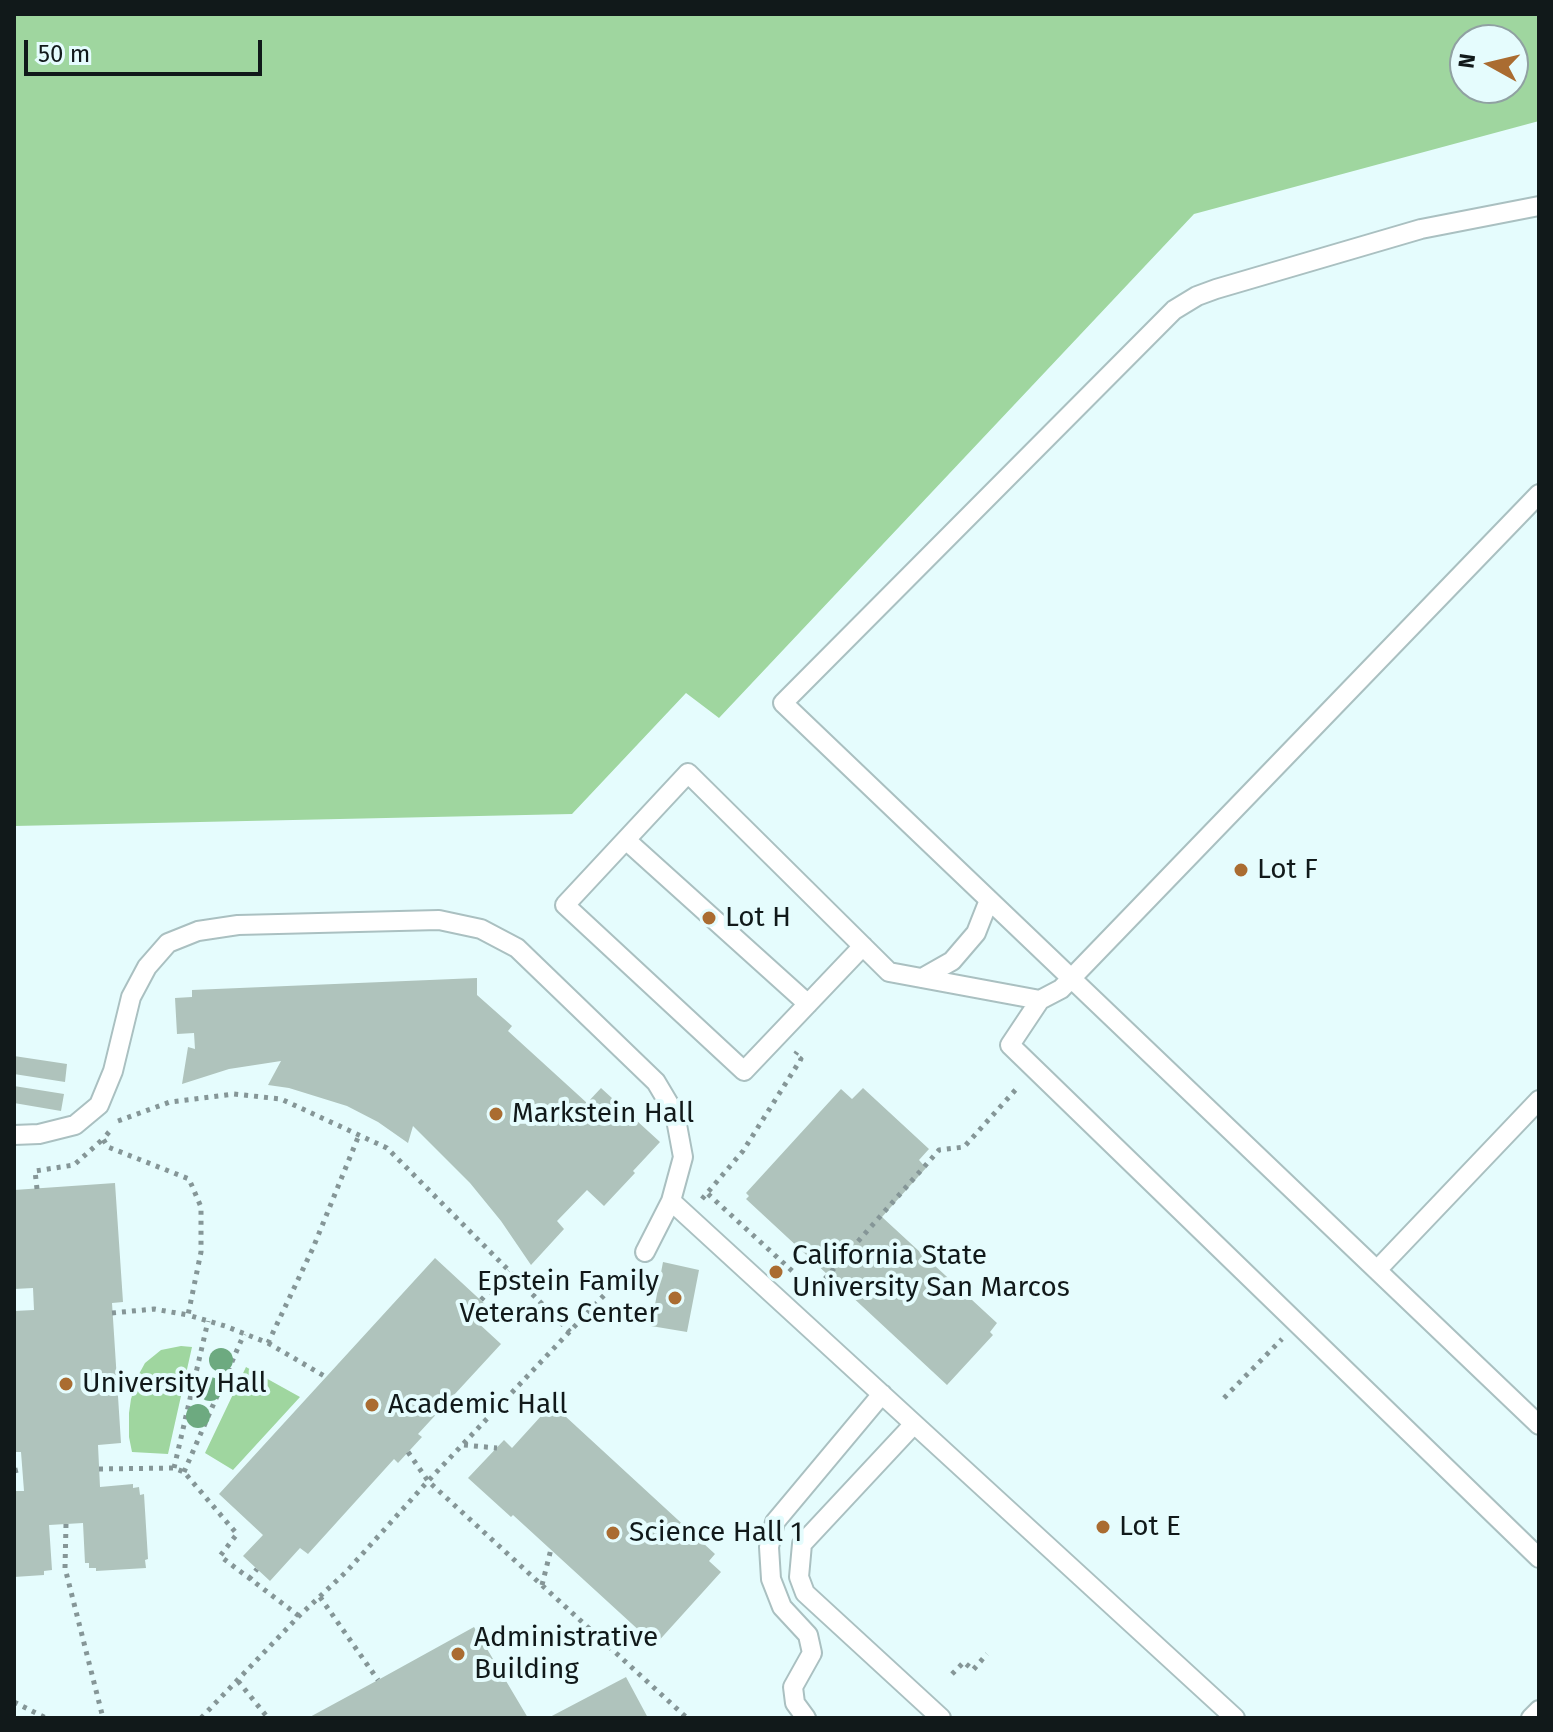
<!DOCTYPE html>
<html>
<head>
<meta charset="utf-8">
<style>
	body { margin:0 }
	#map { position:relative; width:1553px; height:1732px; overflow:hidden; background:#e5fcfd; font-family:"Fira Sans",sans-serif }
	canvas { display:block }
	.frame { position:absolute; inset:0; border:16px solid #11191a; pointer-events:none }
	.north { position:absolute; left:1449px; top:24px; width:80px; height:80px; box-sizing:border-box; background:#e5fcfd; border:2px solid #90a1a2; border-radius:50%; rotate:278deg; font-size:22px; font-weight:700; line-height:32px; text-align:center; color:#11191a }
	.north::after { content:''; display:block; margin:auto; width:28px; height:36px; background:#aa6c31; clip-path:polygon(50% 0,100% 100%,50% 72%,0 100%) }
	.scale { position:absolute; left:24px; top:40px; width:238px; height:36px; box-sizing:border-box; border:4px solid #11191a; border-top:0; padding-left:10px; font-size:24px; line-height:28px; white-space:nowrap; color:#11191a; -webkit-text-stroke:6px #e5fcfd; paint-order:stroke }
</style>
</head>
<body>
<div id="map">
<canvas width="1553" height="1732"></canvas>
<div class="frame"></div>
<div class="north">N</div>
<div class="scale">50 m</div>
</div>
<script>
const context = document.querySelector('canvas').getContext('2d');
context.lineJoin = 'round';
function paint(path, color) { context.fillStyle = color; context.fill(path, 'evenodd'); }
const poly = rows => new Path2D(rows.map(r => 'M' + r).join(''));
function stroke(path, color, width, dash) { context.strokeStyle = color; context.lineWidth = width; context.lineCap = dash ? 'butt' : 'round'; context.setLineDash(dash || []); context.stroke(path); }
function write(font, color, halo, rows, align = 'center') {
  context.font = font + ' "Fira Sans",sans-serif'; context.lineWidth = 8; context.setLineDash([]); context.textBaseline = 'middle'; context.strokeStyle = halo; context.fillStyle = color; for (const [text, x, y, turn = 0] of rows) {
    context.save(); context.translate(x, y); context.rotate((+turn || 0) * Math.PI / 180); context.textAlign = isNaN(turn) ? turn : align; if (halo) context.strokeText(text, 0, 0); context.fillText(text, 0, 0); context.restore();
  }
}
paint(poly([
	[14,14,1539,14,1539,121,1194,214,719,718,686,693,572,814,14,826],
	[1465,40,1513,40,1513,88,1465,88],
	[181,1346,192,1347,168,1454,132,1452,129,1437,129,1413,131,1399,139,1374,145,1363,161,1350],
	[246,1367,300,1397,233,1470,205,1453]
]), '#9fd69f');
paint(poly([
	[477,978,477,995,512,1026,508,1031,587,1103,601,1088,660,1142,633,1171,635,1173,604,1206,587,1190,557,1221,564,1229,531,1265,501,1221,470,1183,413,1126,408,1143,378,1122,347,1106,289,1088,268,1085,281,1061,229,1069,182,1084,188,1047,195,1049,194,1033,177,1034,175,998,192,997,192,990],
	[14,1056,67,1064,65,1082,14,1074],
	[14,1086,64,1094,61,1111,14,1103],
	[863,1088,929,1149,919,1160,926,1168,882,1217,997,1323,990,1332,993,1335,947,1385,834,1280,836,1277,831,1273,828,1275,746,1199,749,1196,746,1193,841,1089,852,1099],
	[115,1183,123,1302,112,1303,121,1443,98,1445,100,1487,133,1484,133,1488,139,1487,140,1495,144,1494,148,1559,145,1560,146,1568,96,1571,96,1568,89,1568,89,1563,85,1563,83,1523,49,1525,52,1570,44,1571,44,1575,14,1577,14,1491,24,1491,21,1452,14,1452,14,1311,34,1310,33,1288,14,1289,14,1190],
	[435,1258,488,1307,476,1321,501,1344,418,1434,422,1437,398,1463,394,1459,308,1554,300,1548,270,1581,243,1556,263,1535,219,1494],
	[663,1262,699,1270,687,1332,651,1326],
	[552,1404,715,1554,709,1561,721,1572,655,1645,513,1515,511,1517,468,1478,504,1440,512,1448],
	[474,1627,528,1718,308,1718,378,1680],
	[626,1677,648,1718,548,1718]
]), '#afc3bc');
const lane = poly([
	[1539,206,1421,229,1216,289,1197,296,1174,310,783,703,1539,1425],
	[626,840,808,1004],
	[863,946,744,1071,565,905,688,773,889,972,1040,1000,1061,989,1539,494],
	[922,978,952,961,976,933,989,900],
	[1040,1000,1010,1045,1539,1558],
	[14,1135,39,1134,75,1125,99,1105,113,1071,131,997,147,967,168,943,198,931,238,925,439,920,481,929,517,948,656,1082,675,1114,683,1157,671,1201,645,1252],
	[671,1201,1235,1718],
	[1377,1270,1539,1100],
	[914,1424,802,1544,799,1577,805,1593,941,1718],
	[806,1718,795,1703,793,1687,812,1653,808,1635,782,1607,771,1579,769,1547,775,1522,882,1394],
	[1531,1718,1539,1710]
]);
stroke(lane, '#aac0c1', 22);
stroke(poly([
	[118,1121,170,1102,234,1094,281,1099,387,1148,570,1332],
	[109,1132,103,1139,108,1147,189,1179,201,1207,201,1252,188,1315,225,1326,268,1343,313,1248,359,1135],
	[37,1189,35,1171,74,1165,103,1139],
	[708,1194,814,1291,939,1150,964,1147,1019,1086],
	[702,1199,743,1151,801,1059,795,1055,797,1052],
	[481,1300,509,1271],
	[112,1313,154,1309,188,1315],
	[268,1343,326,1377],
	[1224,1398,1282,1339],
	[464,1445,497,1448],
	[408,1452,428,1481,687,1718],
	[174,1468,208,1321],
	[99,1469,174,1468,184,1472,237,1534,220,1556,299,1616],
	[14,1471,22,1469],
	[184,1472,244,1334],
	[66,1524,65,1568,103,1718],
	[249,1579,257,1569],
	[542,1585,551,1549],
	[320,1597,378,1680],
	[952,1674,964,1662,973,1670,987,1654],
	[238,1681,268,1718],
	[14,1702,46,1718],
	[201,1718,299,1616,347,1571,428,1481,628,1270]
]), '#859697', 5, [4, 6]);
stroke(lane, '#fff', 18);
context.fillStyle = '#6daa80';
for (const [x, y] of [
	[221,1360],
	[210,1389],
	[198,1416]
]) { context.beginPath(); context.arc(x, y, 12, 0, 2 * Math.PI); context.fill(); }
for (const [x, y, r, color] of [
	[1241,870,8,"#aa6c31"],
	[709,918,8,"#aa6c31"],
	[496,1114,8,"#aa6c31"],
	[776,1272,8,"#aa6c31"],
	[675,1298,8,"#aa6c31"],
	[66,1384,8,"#aa6c31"],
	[372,1405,8,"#aa6c31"],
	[1103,1527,8,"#aa6c31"],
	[613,1533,8,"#aa6c31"],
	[458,1654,8,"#aa6c31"]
]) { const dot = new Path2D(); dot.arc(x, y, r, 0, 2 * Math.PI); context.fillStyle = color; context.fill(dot); stroke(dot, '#e5fcfd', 3); }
write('28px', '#11191a', '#e5fcfd', [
	["Lot F",1257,870],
	["Lot H",725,918],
	["Markstein Hall",512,1114],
	["California State",792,1256],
	["University San Marcos",792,1288],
	["Epstein Family",659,1282,"right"],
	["Veterans Center",659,1314,"right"],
	["University Hall",82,1384],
	["Academic Hall",388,1405],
	["Lot E",1119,1527],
	["Science Hall 1",629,1533],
	["Administrative",474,1638],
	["Building",474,1670]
], 'left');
</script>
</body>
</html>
